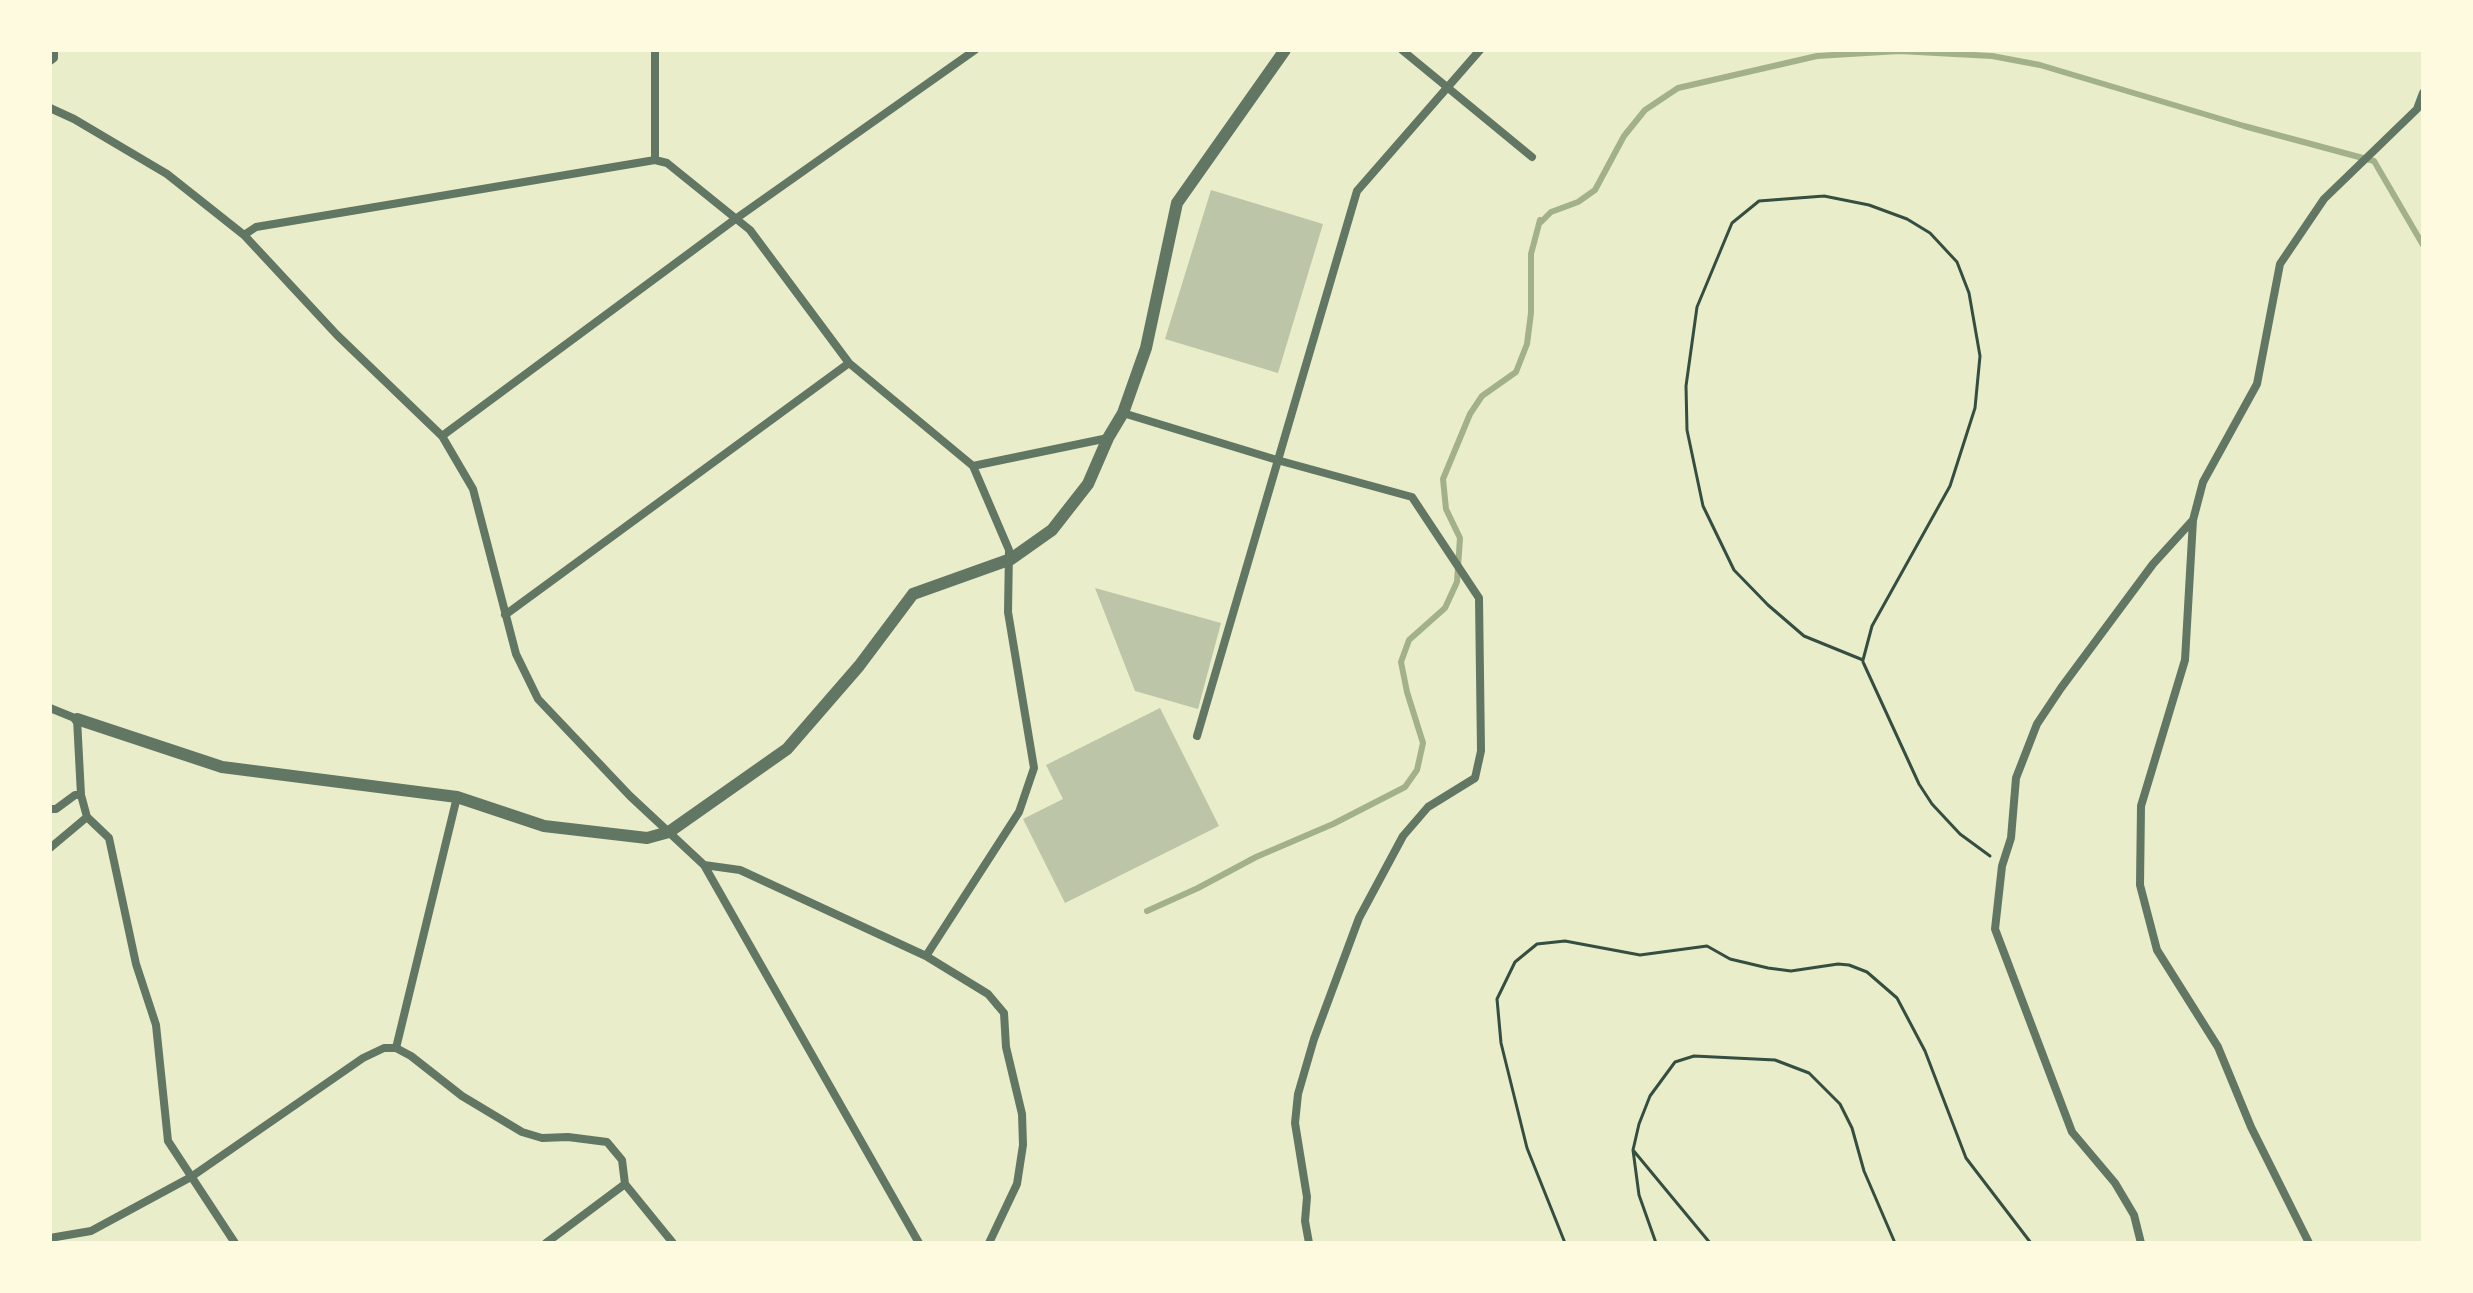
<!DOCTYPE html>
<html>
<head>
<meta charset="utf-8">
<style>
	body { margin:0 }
	#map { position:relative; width:2473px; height:1293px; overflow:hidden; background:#e9edc9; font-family:"Nunito Sans",sans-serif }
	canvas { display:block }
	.frame { position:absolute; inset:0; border:52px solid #fefae0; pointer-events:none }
</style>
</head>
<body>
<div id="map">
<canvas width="2473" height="1293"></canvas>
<div class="frame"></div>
</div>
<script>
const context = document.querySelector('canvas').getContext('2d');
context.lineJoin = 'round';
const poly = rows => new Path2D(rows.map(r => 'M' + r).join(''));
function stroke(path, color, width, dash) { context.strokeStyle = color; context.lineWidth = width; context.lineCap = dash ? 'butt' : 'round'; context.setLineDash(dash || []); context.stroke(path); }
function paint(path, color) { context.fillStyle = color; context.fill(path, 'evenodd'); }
stroke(poly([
	[1147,911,1198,888,1256,857,1333,824,1405,787,1417,770,1423,743,1407,692,1401,662,1409,640,1445,608,1457,582,1460,538,1446,509,1443,479,1470,414,1482,396,1516,372,1527,344,1531,313,1531,254,1540,220,1541,222,1551,212,1578,202,1595,190,1624,136,1645,110,1678,88,1817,56,1899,51,1992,56,2040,65,2244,126,2374,161,2423,245]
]), '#a3b18a', 6);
paint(poly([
	[1211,190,1323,224,1278,373,1165,339],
	[1095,588,1221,623,1198,709,1135,691],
	[1160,708,1219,826,1065,903,1023,819,1063,799,1046,765]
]), '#bcc5a7');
stroke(poly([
	[1824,196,1869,205,1907,219,1930,233,1957,262,1969,293,1980,356,1975,408,1950,486,1872,626,1863,660,1804,636,1768,605,1734,570,1703,506,1687,430,1686,386,1697,307,1732,223,1759,201,1824,196],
	[1863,662,1919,784,1932,804,1960,834,1990,856],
	[1633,1150,1710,1243],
	[1565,1243,1527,1148,1501,1043,1497,999,1515,962,1537,944,1565,941,1640,955,1707,946,1730,959,1768,968,1791,971,1838,964,1849,965,1867,972,1897,998,1925,1051,1966,1158,2031,1243],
	[1656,1243,1639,1195,1633,1150,1639,1124,1650,1096,1675,1062,1694,1056,1775,1060,1809,1073,1840,1104,1852,1128,1864,1171,1895,1243]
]), '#344e41', 3);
stroke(poly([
	[1402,50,1532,157],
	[50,61,54,58,54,50],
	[50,108,74,119,167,174,244,235,337,335,442,436,473,489,516,654,538,699,630,796,704,865,919,1243],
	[655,160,655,50],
	[244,235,256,227,655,160,667,163,750,230,849,363,973,466,1009,550,1008,612,1034,768,1019,812,926,956],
	[1123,413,1277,460,1412,497,1479,598,1481,751,1475,778,1428,807,1403,836,1359,918,1314,1039,1298,1094,1295,1123,1307,1197,1305,1221,1309,1243],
	[442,436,734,220,975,50],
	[973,466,1108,438],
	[505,615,849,363],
	[50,708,77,719,81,795,87,817,109,838,136,964,156,1025,168,1141,235,1243],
	[1197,736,1357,191,1480,50],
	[50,809,56,809,75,795,81,795],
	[50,848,87,817],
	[704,865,740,870,926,956,988,994,1004,1013,1006,1047,1022,1114,1023,1145,1017,1184,989,1243],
	[396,1048,457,797],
	[50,1238,91,1231,191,1177,363,1058,384,1048,396,1048,411,1056,462,1096,522,1132,542,1138,568,1137,607,1142,622,1160,625,1184,673,1243],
	[546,1243,625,1184],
	[2141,1243,2134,1215,2115,1183,2072,1132,1995,929,2002,866,2011,838,2016,778,2037,724,2061,688,2153,564,2193,520],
	[2309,1243,2251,1127,2218,1047,2157,950,2140,885,2141,806,2185,660,2193,520,2203,482,2257,384,2280,264,2324,199,2417,109,2423,93]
]), '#617663', 8);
stroke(poly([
	[77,719,222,767,457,797,544,826,647,838,669,832,787,749,859,666,913,594,1011,559,1052,530,1088,484,1108,438,1123,413,1146,348,1177,203,1285,50]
]), '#617663', 12);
</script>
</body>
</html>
